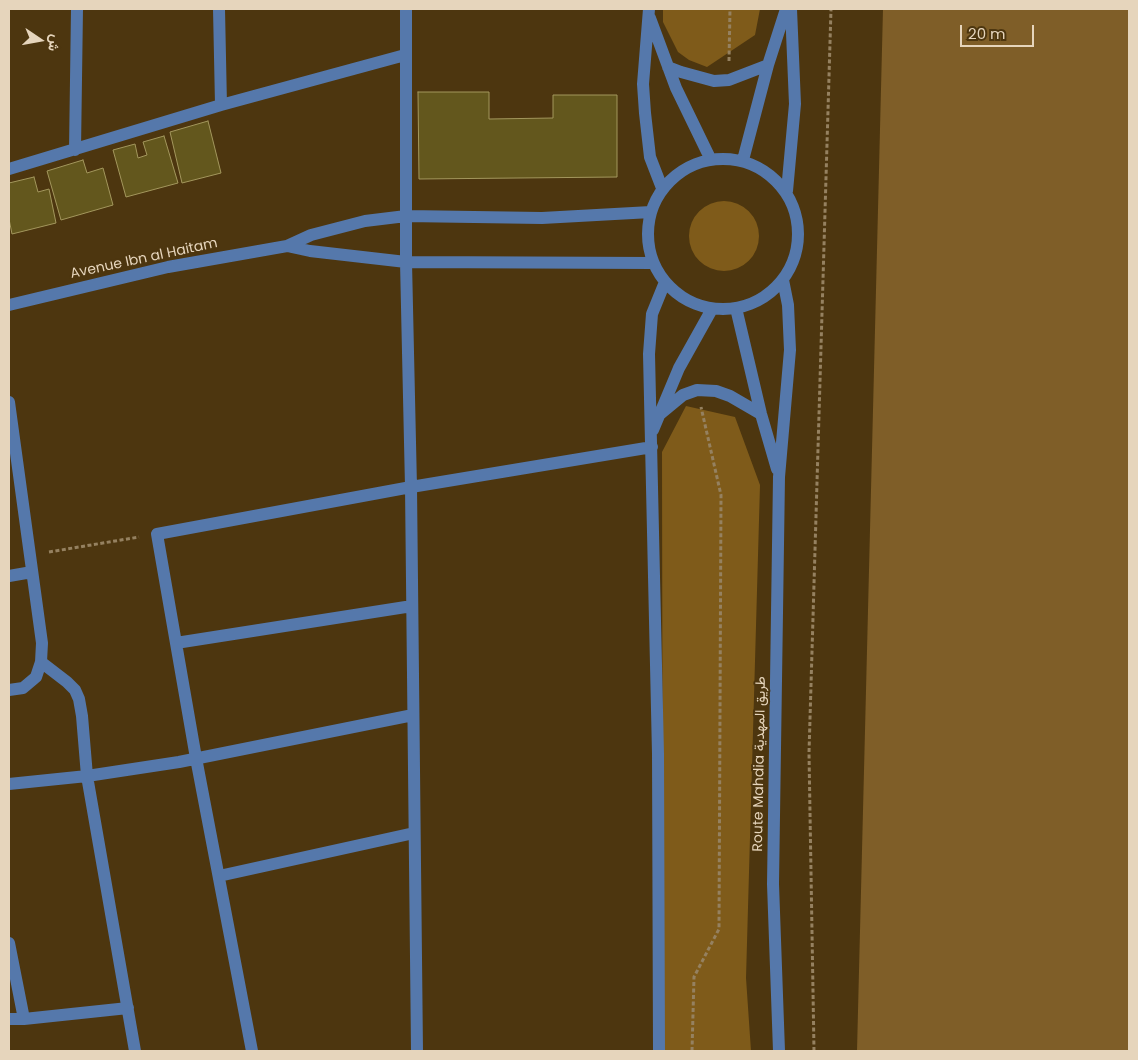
<!DOCTYPE html>
<html>
<head>
<meta charset="utf-8">
<style>
	body { margin:0 }
	#map { position:relative; width:1138px; height:1060px; overflow:hidden; background:#4d360f; font-family:Poppins,Vazirmatn,sans-serif }
	canvas { display:block }
	.frame { position:absolute; inset:0; border:10px solid #e6d5bc; pointer-events:none }
	.north { position:absolute; left:15px; top:15px; width:50px; height:50px; -webkit-text-stroke:4px #4d360f; paint-order:stroke; rotate:102deg; font-size:14px; font-weight:700; line-height:20px; text-align:center; color:#e6d5bc }
	.north::after { content:''; display:block; margin:auto; width:18px; height:22px; background:#e6d5bc; clip-path:polygon(50% 0,100% 100%,50% 72%,0 100%) }
	.scale { position:absolute; left:960px; top:25px; width:74px; height:22px; box-sizing:border-box; border:2px solid #e6d5bc; border-top:0; padding-left:6px; font-size:15px; line-height:18px; white-space:nowrap; color:#e6d5bc; -webkit-text-stroke:4px #4d360f; paint-order:stroke }
</style>
</head>
<body>
<div id="map">
<canvas width="1138" height="1060"></canvas>
<div class="frame"></div>
<div class="north">ش</div>
<div class="scale">20 m</div>
</div>
<script>
const context = document.querySelector('canvas').getContext('2d');
context.lineJoin = 'round';
function paint(path, color) { context.fillStyle = color; context.fill(path, 'evenodd'); }
const poly = rows => new Path2D(rows.map(r => 'M' + r).join(''));
function stroke(path, color, width, dash) { context.strokeStyle = color; context.lineWidth = width; context.lineCap = dash ? 'butt' : 'round'; context.setLineDash(dash || []); context.stroke(path); }
function write(font, color, halo, rows, align = 'center') {
  context.font = font + ' Poppins,Vazirmatn,sans-serif'; context.lineWidth = 4; context.setLineDash([]); context.textBaseline = 'middle'; context.strokeStyle = halo; context.fillStyle = color; for (const [text, x, y, turn = 0] of rows) {
    context.save(); context.translate(x, y); context.rotate((+turn || 0) * Math.PI / 180); context.textAlign = isNaN(turn) ? turn : align; if (halo) context.strokeText(text, 0, 0); context.fillText(text, 0, 0); context.restore();
  }
}
paint(poly([
	[663,9,760,9,755,35,707,67,689,60,678,52,663,22],
	'689 236a35 35 0 1 1 70 0a35 35 0 1 1-70 0Z',
	[686,406,735,417,760,485,746,978,751,1051,663,1051,662,452]
]), '#7f5b1a');
paint(poly([
	[883,9,1129,9,1129,1051,857,1051]
]), '#7f5e28');
const building = poly([
	[418,92,489,92,489,119,553,118,553,95,617,95,617,177,419,179,418,92],
	[208,121,221,173,182,183,170,132,208,121],
	[164,136,178,183,126,197,113,150,135,144,138,158,147,155,143,142,164,136],
	[83,160,87,173,103,168,113,205,61,220,47,171,83,160],
	[34,177,38,192,49,189,56,223,12,234,9,219,9,183,34,177]
]);
paint(building, '#63571d');
stroke(building, '#a3975d', 1);
stroke(poly([
	[729,61,730,9],
	[49,552,139,537],
	[692,1051,694,977,719,929,721,495,701,407],
	[814,1051,809,753,831,9]
]), '#958160', 3, [4, 2.5]);
stroke(poly([
	[219,9,221,105],
	[406,9,406,262,411,487,417,1051],
	[649,9,643,84,645,113,650,157,662,188],
	[650,18,676,88,710,158],
	[668,67,681,72,714,81,729,80,768,65],
	[75,150,77,9],
	'648 234a75 75 0 1 1 150 0a75 75 0 1 1-150 0Z',
	[743,160,768,65,786,9],
	[9,169,221,105,405,55],
	[787,191,795,104,791,9],
	[287,246,310,251,406,262,653,263],
	[9,305,168,267,287,246,311,235,365,221,406,216,542,218,651,212],
	[736,308,761,414,777,469],
	[9,402,42,643,41,662,36,677,23,688,9,690],
	[660,414,683,395,697,390,716,391,730,396,761,414],
	[653,430,679,368,712,309],
	[9,576,32,572],
	[176,643,412,606],
	[41,662,67,682,75,690,79,699,82,716,87,776,135,1051],
	[9,784,87,776,179,762,413,715],
	[219,876,414,833],
	[9,943,24,1019],
	[9,1019,24,1019,128,1008],
	[252,1051,196,758,157,534,411,487,652,447],
	[659,1051,658,754,649,354,652,314,665,282],
	[779,1051,773,884,779,477,790,350,788,305,783,280]
]), '#5578ab', 12);
write('14px', '#e6d5bc', '#4d360f', [
	["Avenue Ibn al Haitam",144,259,-12],
	["Route Mahdia طريق المهدية",760,764,-89]
]);
</script>
</body>
</html>
